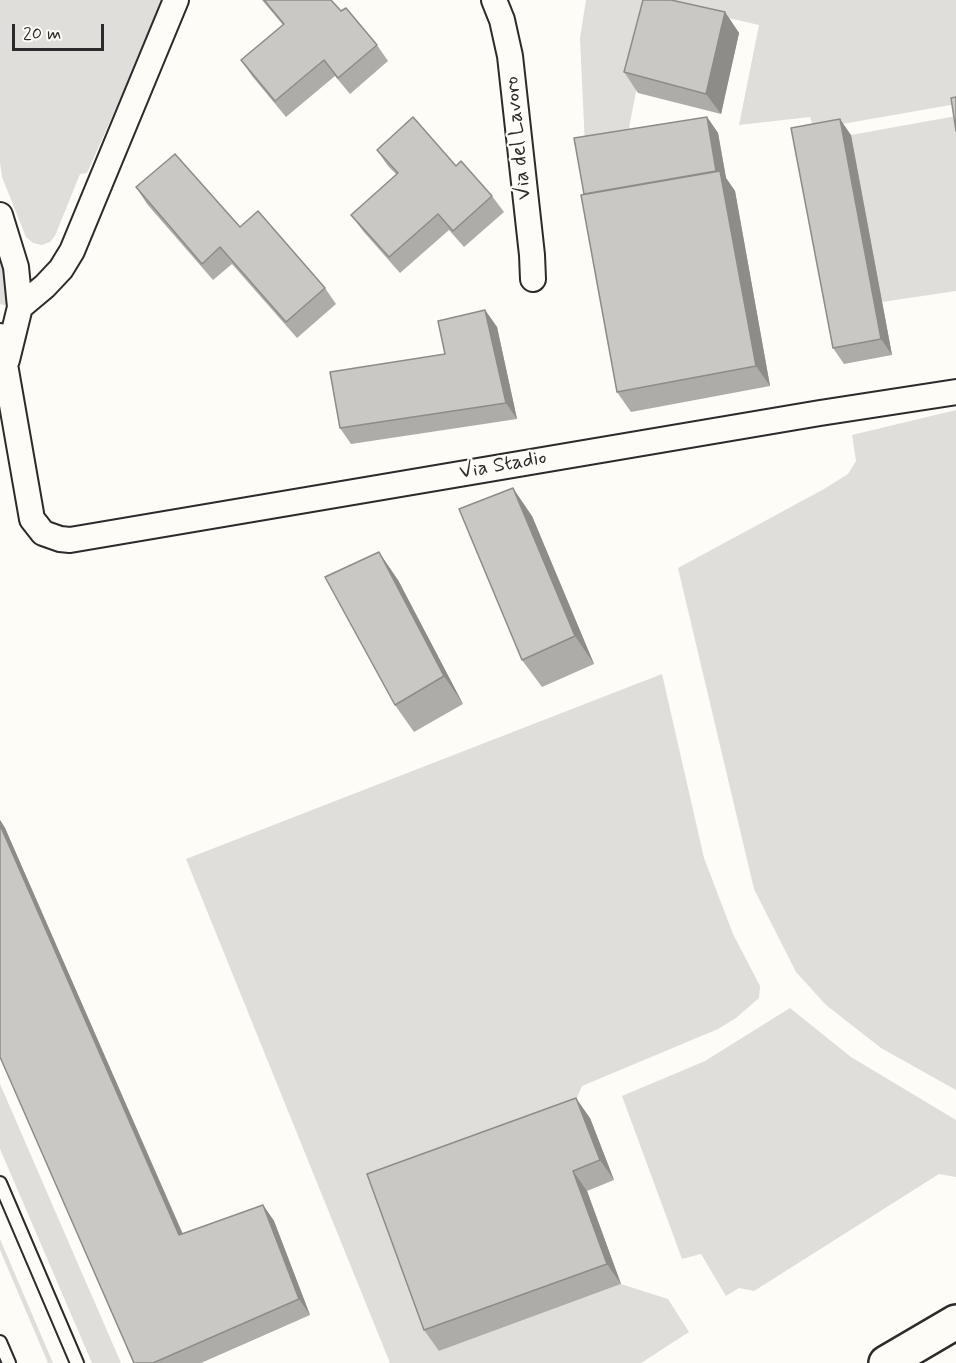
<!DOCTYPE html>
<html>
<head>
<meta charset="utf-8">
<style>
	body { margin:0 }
	#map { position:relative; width:956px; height:1363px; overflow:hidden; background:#fdfcf7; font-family:Mynerve,sans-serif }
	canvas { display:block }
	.scale { position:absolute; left:12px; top:24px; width:92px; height:27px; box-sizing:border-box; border:3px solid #2b2b2b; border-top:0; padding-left:8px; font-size:18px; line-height:21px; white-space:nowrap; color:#2b2b2b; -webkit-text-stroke:4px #fdfcf7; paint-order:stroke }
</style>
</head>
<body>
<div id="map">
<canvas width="956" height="1363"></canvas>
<div class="scale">20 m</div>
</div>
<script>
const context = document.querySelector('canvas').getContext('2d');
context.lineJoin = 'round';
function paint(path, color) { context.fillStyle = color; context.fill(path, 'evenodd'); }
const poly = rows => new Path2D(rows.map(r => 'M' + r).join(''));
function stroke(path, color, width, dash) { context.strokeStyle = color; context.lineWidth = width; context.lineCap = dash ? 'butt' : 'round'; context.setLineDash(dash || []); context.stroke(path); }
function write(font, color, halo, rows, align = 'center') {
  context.font = font + ' Mynerve,sans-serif'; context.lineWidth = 4.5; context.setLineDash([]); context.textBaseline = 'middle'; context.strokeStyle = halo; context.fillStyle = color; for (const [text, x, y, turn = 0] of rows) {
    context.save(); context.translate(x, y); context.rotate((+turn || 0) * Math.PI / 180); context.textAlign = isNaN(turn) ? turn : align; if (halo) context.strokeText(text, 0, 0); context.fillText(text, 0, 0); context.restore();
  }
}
paint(poly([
	[0,0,161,0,152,27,87,173,80,174,55,236,50,242,42,245,33,243,26,237,2,177,0,162],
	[586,0,956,0,956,104,814,129,810,117,739,125,759,25,654,1,627,138,585,146,580,38],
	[956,116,956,291,882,302,851,135],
	[0,253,9,301,5,305,0,304],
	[956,410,956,1090,881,1048,826,1005,796,972,754,889,678,568,824,489,848,474,856,461,852,435],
	[662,674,704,858,733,934,760,986,759,998,736,1018,718,1029,582,1086,564,1128,439,1351,621,1284,668,1299,689,1332,641,1363,390,1363,186,859],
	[790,1008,851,1057,956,1120,956,1177,939,1174,754,1291,739,1288,726,1296,701,1254,682,1259,622,1096,705,1061],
	[0,1084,121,1363,92,1363,0,1149],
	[0,1239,53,1363,48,1363,0,1250]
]), '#dfdeda');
const lane = poly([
	[0,1183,77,1363],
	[0,1342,9,1363]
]);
const street = poly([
	[494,0,502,20,510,56,532,255,533,279],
	[0,215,16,267,20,307],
	[0,336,32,519,43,533,60,539,70,540,820,413,956,392],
	[7,360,20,307,45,286,61,269,72,251,176,0]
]);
const secondary = poly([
	[886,1363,956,1322]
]);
stroke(lane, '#2b2b2b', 16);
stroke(street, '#2b2b2b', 28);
stroke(secondary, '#2b2b2b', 38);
stroke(lane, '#fdfcf7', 12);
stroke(street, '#fdfcf7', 24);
stroke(secondary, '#fdfcf7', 33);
paint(poly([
	[262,0,331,0,341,11,377,45,388,61,350,94,335,76,286,117,252,76,241,60,283,25],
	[725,12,739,33,721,114,638,93,624,72],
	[707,117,718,133,726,178,735,191,770,386,631,412,617,392],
	[851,135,892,355,844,364,833,348],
	[377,150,456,166,492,196,504,212,464,247,449,230,400,273,363,231,351,215,397,175,388,166],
	[136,187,240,227,325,288,336,304,297,338,232,264,213,280,147,204],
	[485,310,497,327,517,419,351,444,340,428,445,354],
	[532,516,594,664,542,687,522,660],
	[398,580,463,704,414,732,395,705],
	[0,820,5,828,183,1234,263,1205,274,1221,310,1315,201,1363,134,1363,0,1057],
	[590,1118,614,1180,587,1191,621,1284,439,1351,424,1330]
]), '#adaca9');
paint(poly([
	[725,12,739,33,721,114,706,94],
	[707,117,718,133,726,178,735,191,770,386,756,366,717,176],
	[840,119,851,135,892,355,881,339],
	[485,310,497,327,517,419,506,403],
	[513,488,532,516,594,664,575,636],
	[379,552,398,580,463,704,444,676],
	[0,820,5,828,190,1251,179,1235,0,825],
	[576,1098,590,1118,614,1180,600,1160],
	[573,1171,587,1191,621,1284,607,1264],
	[263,1205,274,1221,310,1315,299,1299]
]), '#8d8c89');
const building = poly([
	[264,0,331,0,341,11,346,8,377,45,338,78,324,60,275,101,241,60,284,24,264,0],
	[643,0,671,0,725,12,706,94,624,72,643,0],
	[956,97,956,131,951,98,956,97],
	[413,117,456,166,461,161,492,196,453,231,438,214,389,257,351,215,398,173,377,150,413,117],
	[707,117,716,171,584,194,574,138,707,117],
	[840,119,881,339,833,348,791,128,840,119],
	[175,154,240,227,258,211,325,288,286,322,220,247,202,264,136,187,175,154],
	[720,171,756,366,617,392,581,195,720,171],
	[485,310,506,403,340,428,330,372,445,354,438,321,485,310],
	[513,488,575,636,522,660,459,509,513,488],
	[379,552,444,676,395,705,325,577,379,552],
	[0,825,179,1235,263,1205,299,1299,153,1363,134,1363,0,1057,0,825],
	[576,1098,600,1160,573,1171,607,1264,424,1330,367,1174,576,1098]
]);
paint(building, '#c9c8c4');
stroke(building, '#8d8c89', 1.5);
write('21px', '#2b2b2b', '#fdfcf7', [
	["Via del Lavoro",519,138,-96],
	["Via Stadio",503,466,-10]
]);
</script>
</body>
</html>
